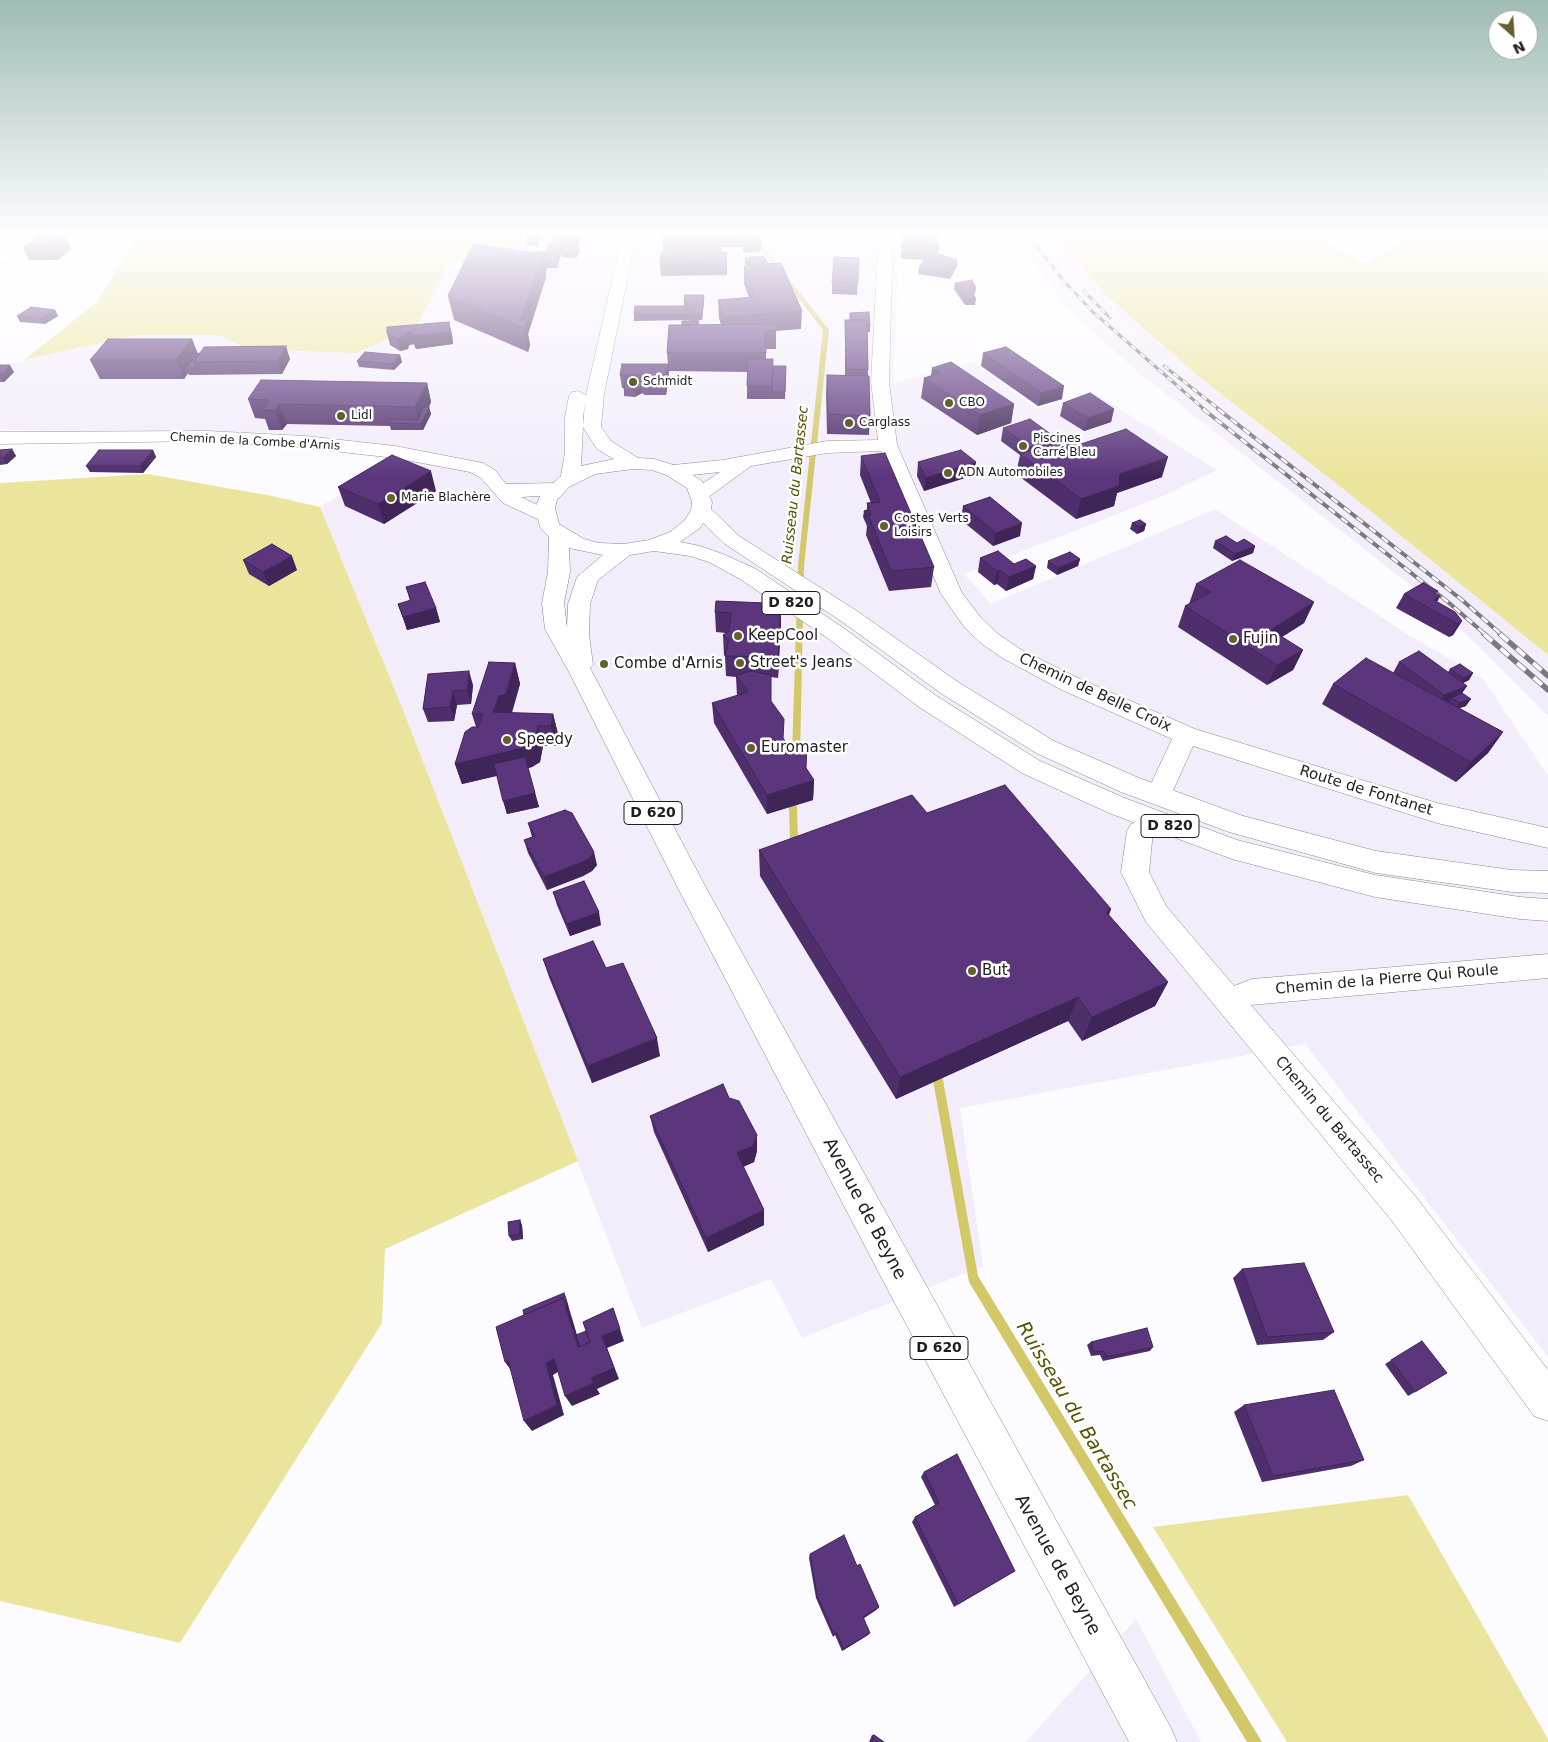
<!DOCTYPE html>
<html>
<head>
<meta charset="utf-8">
<style>
	body { margin:0 }
	#map { position:relative; width:1548px; height:1742px; overflow:hidden; background:#fcfbff; font-family:"DejaVu Sans",sans-serif }
	canvas { display:block }
	.north { position:absolute; left:1488px; top:10px; width:50px; height:50px; box-sizing:border-box; background:#fff; border:1px solid #a5a5a6; border-radius:50%; rotate:154deg; font-size:14px; font-weight:700; line-height:20px; text-align:center; color:#1f1d20 }
	.north::after { content:''; display:block; margin:auto; width:18px; height:22px; background:#645f2b; clip-path:polygon(50% 0,100% 100%,50% 72%,0 100%) }
</style>
</head>
<body>
<div id="map">
<canvas width="1548" height="1742"></canvas>
<div class="north">N</div>
</div>
<script>
const context = document.querySelector('canvas').getContext('2d');
context.lineJoin = 'round';
function paint(path, color) { context.fillStyle = color; context.fill(path, 'evenodd'); }
const poly = rows => new Path2D(rows.map(r => 'M' + r).join(''));
function stroke(path, color, width, dash) { context.strokeStyle = color; context.lineWidth = width; context.lineCap = dash ? 'butt' : 'round'; context.setLineDash(dash || []); context.stroke(path); }
function write(font, color, halo, rows, align = 'center') {
  context.font = font + ' "DejaVu Sans",sans-serif'; context.lineWidth = 5; context.setLineDash([]); context.textBaseline = 'middle'; context.strokeStyle = halo; context.fillStyle = color; for (const [text, x, y, turn = 0] of rows) {
    context.save(); context.translate(x, y); context.rotate((+turn || 0) * Math.PI / 180); context.textAlign = isNaN(turn) ? turn : align; if (halo) context.strokeText(text, 0, 0); context.fillText(text, 0, 0); context.restore();
  }
}
paint(poly([
	[525,232,900,232,893,383,972,362,1037,409,1095,393,1217,470,1168,494,964,574,991,604,1215,509,1409,635,1483,679,1548,775,1548,1357,1305,1044,960,1108,983,1266,802,1338,771,1279,642,1328,401,705,320,507,401,457,223,441,0,429,0,366,136,335,218,335,248,349,417,325,449,261,508,263],
	[1000,232,1052,232,1107,296,1198,376,1337,484,1548,655,1548,716,1442,610,1133,368,1065,305,1020,244,1003,238],
	[1136,1619,1201,1742,1026,1742]
]), '#f3edfb');
paint(poly([
	[139,232,525,232,508,263,449,261,417,325,357,353,248,349,218,335,136,335,24,360,97,302],
	[1052,232,1308,232,1365,264,1417,232,1548,232,1548,655,1337,484,1198,376,1107,296],
	[148,474,272,496,320,507,401,705,578,1161,385,1249,382,1323,180,1643,0,1601,0,483],
	[1408,1495,1548,1739,1548,1742,1287,1742,1153,1527]
]), '#ebe49c');
paint(poly([
	[754,232,758,232,759,241,829,330,804,566,800,756,796,759,792,756,798,566,823,330,755,242,754,232],
	[793,803,797,806,798,843,794,846,790,843,789,806,793,803],
	[938,1075,942,1077,943,1080,978,1276,1262,1742,1247,1742,969,1282,933,1080,934,1077,938,1075]
]), '#d2c867');
const street = poly([
	[25,232,40,232,5,263,0,264,0,253,25,232],
	[879,232,893,232,889,382,897,445,962,593,981,618,998,634,1020,649,1078,678,1195,729,1437,803,1548,828,1548,848,1437,823,1193,746,1172,793,1163,795,1154,793,1150,786,1172,739,1062,690,1004,659,982,644,965,628,941,594,881,451,827,453,751,466,707,498,700,500,693,498,690,494,693,490,720,472,673,477,666,475,663,471,666,467,673,465,723,460,827,441,878,440,871,382,879,232],
	[207,431,306,436,395,446,483,463,495,470,506,484,555,483,562,485,565,489,562,493,555,495,521,497,553,513,556,517,553,521,546,523,503,503,481,478,470,472,395,458,306,448,207,441,0,444,0,432,207,431],
	[1140,821,1149,824,1153,831,1149,872,1166,906,1234,986,1252,979,1548,954,1548,978,1251,1005,1416,1197,1548,1370,1548,1421,1534,1416,1392,1221,1146,922,1121,872,1127,831,1131,824,1140,821]
]);
const primary = poly([
	[623,232,637,232,604,394,601,427,611,441,638,458,654,459,680,467,702,481,712,502,711,509,739,536,857,611,958,682,1054,741,1139,778,1243,816,1376,851,1512,870,1548,871,1548,893,1512,892,1376,873,1229,832,1121,792,1036,753,942,694,841,621,725,544,703,523,700,528,680,542,700,546,723,554,756,569,842,627,935,695,1040,761,1127,799,1237,840,1375,875,1520,897,1548,899,1548,921,1520,919,1375,897,1232,859,1109,813,1022,773,919,707,826,637,740,579,709,562,690,556,654,551,630,555,598,580,590,604,589,634,593,665,590,668,704,884,1170,1726,1177,1742,1129,1742,889,1292,680,892,569,672,545,629,542,603,548,572,549,537,540,527,535,508,541,494,561,476,565,452,565,417,569,396,572,392,578,391,586,395,623,232],
	[585,404,583,426,583,417,585,404],
	[583,427,597,449,614,459,581,466,583,427],
	[633,469,652,470,666,475,687,488,692,502,691,510,685,520,670,532,649,540,624,544,599,543,584,539,559,524,555,508,557,500,569,487,595,474,633,469],
	[569,548,603,555,577,577,568,604,567,628,564,603,570,572,569,548]
]);
stroke(street, '#8a878d', 1);
stroke(primary, '#8a878d', 1);
paint(street, '#fff');
paint(primary, '#fff');
const railFar2 = poly([
	[1025,232,1063,280,1093,312,1205,410],
	[1084,291,1110,318],
	[1164,366,1220,410]
]);
const railFar1 = poly([
	[1203,409,1448,602,1486,635],
	[1218,409,1462,600,1502,635]
]);
const rail = poly([
	[1484,634,1548,690],
	[1500,634,1548,676]
]);
stroke(railFar2, '#7b797c', 3);
stroke(railFar1, '#7b797c', 4);
stroke(rail, '#7b797c', 5.5);
stroke(railFar2, '#fff', 2, [6]);
stroke(railFar1, '#fff', 2.5, [8]);
stroke(rail, '#fff', 4, [11]);
paint(poly([
	[63,232,89,232,84,236,65,236],
	[528,232,542,232,542,234,538,247,527,245,526,239],
	[578,232,580,241,578,245,580,251,576,258,562,257,561,252,557,268,547,268,546,271,546,277,528,334,530,345,528,352,454,320,448,296,537,253,547,252,553,244,552,234],
	[662,232,761,232,761,251,743,253,743,247,722,247,722,252,663,252],
	[901,232,933,232,934,235,939,248,938,254,957,260,957,266,950,279,918,274,919,268,924,260,901,259],
	[66,237,71,249,58,260,29,260,23,248],
	[727,252,727,275,661,276,660,264],
	[745,258,768,264,802,311,801,329,776,331,776,349,766,349,766,359,773,366,786,366,785,399,747,399,747,372,669,371,669,377,666,395,645,395,642,393,635,397,624,396,624,388,622,388,620,375,668,364,667,353,682,325,690,321,691,320,634,321,634,314,684,306,684,301,704,301,702,320,699,320,699,325,721,325,719,318,718,300,749,297,744,284,744,266,747,266,745,264],
	[859,258,857,295,832,294,832,282],
	[955,283,976,288,975,294,973,294,976,299,975,305,965,305,954,289],
	[55,310,58,316,45,324,20,322,17,316],
	[850,313,870,326,870,332,867,332,868,376,870,416,869,435,827,434,826,394,827,375,845,375,845,320,850,320],
	[387,333,452,334,453,344,416,349,414,344,409,345,408,349,400,351,390,345],
	[192,339,198,354,290,359,282,374,189,375,188,373,184,379,100,379,90,360],
	[983,353,1062,399,1038,406,981,366],
	[400,355,402,362,394,370,359,367,357,361],
	[0,365,14,372,4,382,0,382],
	[932,368,1014,404,1011,423,977,435,921,398,924,378,931,376],
	[427,383,431,402,429,407,431,414,423,430,391,430,390,426,287,424,282,430,269,430,265,419,255,418,248,399],
	[1063,403,1114,409,1111,422,1084,431,1060,416],
	[1003,428,1055,442,1162,477,1117,493,1114,506,1076,519,1016,474,1020,455,1001,441],
	[12,449,16,456,7,464,0,465,0,450],
	[153,450,156,457,143,473,90,472,86,466],
	[861,456,934,567,931,587,889,591,866,535,867,526,863,517,864,511,867,510,867,503,871,503,860,475],
	[918,462,976,462,974,475,924,491,917,476],
	[338,487,436,491,384,524,345,506],
	[963,506,1020,536,993,546,961,520],
	[1132,523,1146,524,1144,531,1137,534,1130,529],
	[1215,541,1237,543,1255,546,1253,553,1232,561,1213,548],
	[980,558,1014,564,1036,566,1033,579,1006,591,997,584,994,585,978,572],
	[1080,559,1078,566,1057,575,1047,568,1048,561],
	[243,560,297,570,269,586,249,574],
	[1196,584,1314,602,1304,623,1282,637,1303,650,1293,670,1267,685,1178,627,1185,606,1189,604],
	[406,587,436,608,440,622,407,630,398,604,410,601],
	[1404,594,1436,594,1440,596,1437,602,1462,621,1453,635,1449,637,1396,608],
	[774,597,774,601,781,621,778,678,771,677,771,701,783,739,806,768,814,780,813,800,767,814,714,723,712,703,737,696,736,677,726,676,725,656,724,655,723,635,726,633,716,632,715,612,766,603],
	[1399,662,1448,672,1450,669,1473,673,1469,680,1463,683,1467,686,1462,693,1466,706,1459,708,1503,732,1488,753,1456,782,1322,704,1333,684,1393,673],
	[515,663,520,684,512,713,553,714,558,734,556,746,543,746,540,762,532,767,528,768,539,807,507,814,497,776,462,784,455,764,476,727,472,714],
	[428,674,473,685,471,704,457,705,454,721,428,722,423,709],
	[927,813,1111,909,1109,915,1168,982,1155,1006,1082,1041,1068,1021,896,1099,760,876,759,850],
	[528,823,597,865,592,871,583,876,547,890,528,853,524,840,532,837],
	[553,892,601,925,570,936,557,905],
	[543,959,606,968,660,1056,592,1083,549,977],
	[729,1098,757,1151,754,1162,743,1167,764,1225,708,1252,654,1132,650,1116],
	[522,1225,523,1239,512,1241,509,1236],
	[1242,1269,1334,1332,1323,1340,1257,1345,1233,1278],
	[1422,1341,1415,1392,1408,1396,1385,1364],
	[1091,1342,1153,1347,1150,1351,1103,1361,1100,1355,1091,1356,1087,1345],
	[1244,1405,1364,1460,1351,1466,1262,1482,1234,1412],
	[924,1472,1015,1571,954,1607,912,1522,915,1517,935,1505,921,1477],
	[810,1554,857,1566,879,1607,876,1610,864,1618,868,1635,842,1651,835,1635,833,1637,816,1598,809,1558],
	[872,1735,874,1735,884,1742,869,1742]
]), '#4f2e6c');
paint(poly([
	[82,232,89,232,84,236],
	[540,232,542,232,542,234,538,247,538,241],
	[577,232,578,232,580,241,578,246,576,234],
	[721,232,722,232,722,252],
	[742,232,761,232,761,251,743,253],
	[66,237,71,249,58,260,52,248],
	[561,244,562,250,557,268,556,262],
	[579,245,580,251,576,258,576,252],
	[543,254,546,277,528,334,530,345,528,352,524,328,520,320],
	[957,260,957,266,950,279,950,273],
	[546,262,547,268,546,271,545,265],
	[704,295,704,301,702,320,702,314],
	[55,310,58,316,45,324,42,318],
	[449,322,452,334,453,344,416,349,414,344,409,345,408,349,400,351,396,339,406,332],
	[192,339,199,357,186,368,188,373,184,379,176,360],
	[286,346,290,359,282,374,277,361],
	[400,355,402,362,394,370,392,364],
	[668,364,669,377,666,395,665,382],
	[10,365,14,372,4,382,0,376],
	[427,383,431,402,421,424,419,424,415,407],
	[1064,386,1062,399,1038,406,1041,393],
	[641,387,642,393,635,397,635,390],
	[279,404,287,424,282,430,275,411],
	[1014,404,1011,423,977,435,980,415],
	[429,407,431,414,423,430,421,424],
	[1114,409,1111,422,1084,431,1088,418],
	[1056,438,1053,451,1027,460,1030,447],
	[12,449,16,456,7,464,3,458],
	[153,450,156,457,143,473,140,466],
	[1168,457,1162,477,1117,493,1114,506,1076,519,1081,499,1120,474],
	[976,462,974,475,924,491,926,478],
	[431,471,436,491,384,524,378,504],
	[1022,523,1020,536,993,546,996,533],
	[1146,524,1144,531,1137,534,1139,527],
	[1255,546,1253,553,1232,561,1235,554],
	[292,556,297,570,269,586,263,572],
	[1080,559,1078,566,1057,575,1058,568],
	[1036,566,1033,579,1006,591,1009,577],
	[1000,570,997,584,994,585,997,571],
	[1440,596,1432,610,1434,600],
	[781,601,781,621,778,678,778,657],
	[1314,602,1304,623,1261,650,1271,630],
	[436,608,440,622,407,630,403,617],
	[1462,621,1453,635,1449,637,1458,624],
	[1303,650,1293,670,1267,685,1277,665],
	[515,663,520,684,511,714,493,712,499,696],
	[469,671,473,685,471,704,467,690],
	[1473,673,1469,680,1459,685,1464,678],
	[1467,686,1458,699,1451,698,1447,704,1435,709,1444,695],
	[453,691,457,705,454,721,450,707],
	[1471,699,1466,706,1454,710,1459,703],
	[553,714,558,734,556,746,551,726],
	[538,726,543,746,540,762,532,767,462,784,455,764],
	[1503,732,1488,753,1456,782,1471,762],
	[807,741,805,783,814,780,813,800,767,814,767,795],
	[535,793,539,807,507,814,503,801],
	[594,852,597,865,592,871,583,876,547,890,544,877],
	[1111,909,1101,934,1106,912],
	[599,912,601,925,570,936,567,924],
	[1168,982,1155,1006,1082,1041,1092,1017],
	[1078,997,1068,1021,896,1099,900,1077],
	[657,1038,660,1056,592,1083,588,1066],
	[757,1135,757,1151,754,1162,738,1169,737,1153],
	[764,1210,764,1225,708,1252,706,1238],
	[520,1220,522,1225,523,1239,520,1234],
	[564,1293,566,1298,583,1355,594,1350,587,1330,596,1354,584,1359,578,1347,567,1312,529,1328,526,1324,566,1307,563,1298,568,1306],
	[613,1308,624,1341,607,1348,619,1379,597,1389,600,1394,572,1406,565,1396,591,1378,602,1336],
	[554,1358,561,1370,553,1375,564,1415,532,1431,524,1421,546,1363],
	[508,1360,513,1373,505,1362],
	[879,1607,876,1610,861,1620,863,1617],
	[870,1633,868,1635,842,1651,844,1649]
]), '#402658');
const building = poly([
	[528,232,540,232,538,241,526,239,528,232],
	[552,232,577,232,576,234,552,234,552,232],
	[902,232,933,232,934,235,938,236,939,248,903,247,902,232],
	[39,236,66,237,52,248,23,248,39,236],
	[473,244,543,254,520,320,526,320,524,328,448,296,473,244],
	[549,244,561,244,556,262,546,262,545,265,543,254,537,253,537,252,547,252,549,244],
	[564,245,579,245,576,252,561,251,564,245],
	[727,252,726,263,660,264,661,253,727,252],
	[928,254,939,254,957,260,950,273,919,268,928,254],
	[764,256,768,264,752,265,745,258,764,256],
	[834,257,859,258,858,283,832,282,834,257],
	[781,263,802,311,724,317,718,300,755,297,744,266,781,263],
	[972,280,976,288,970,288,976,299,966,299,955,283,972,280],
	[685,295,704,295,702,314,634,314,635,306,687,306,687,301,684,301,685,295],
	[31,307,55,310,42,318,17,316,31,307],
	[869,312,870,326,867,326,867,320,850,320,850,313,869,312],
	[691,317,699,317,698,325,682,325,682,321,690,321,691,317],
	[845,320,867,320,868,370,846,369,845,320],
	[449,322,450,332,412,336,411,332,406,332,405,336,396,339,387,333,387,327,449,322],
	[776,324,776,331,765,331,766,353,667,353,669,325,776,324],
	[108,339,192,339,176,360,90,360,108,339],
	[286,346,277,361,194,362,204,347,286,346],
	[1006,347,1064,386,1041,393,983,353,1006,347],
	[365,352,400,355,392,364,357,361,365,352],
	[199,353,194,362,196,368,186,368,199,353],
	[748,359,773,359,772,386,747,386,748,359],
	[951,362,1014,404,980,415,924,378,940,373,932,368,951,362],
	[622,364,668,364,665,382,644,382,640,381,641,375,620,375,622,364],
	[0,365,10,365,0,376,0,365],
	[773,366,786,366,785,392,772,392,773,366],
	[827,375,869,376,870,416,828,414,827,375],
	[261,380,427,383,415,407,279,404,275,411,262,410,269,400,248,399,261,380],
	[625,382,641,382,641,387,635,390,624,390,625,382],
	[1090,393,1114,409,1088,418,1063,403,1090,393],
	[424,407,429,407,421,424,389,423,390,419,418,420,424,407],
	[1030,419,1056,438,1030,447,1003,428,1030,419],
	[1126,429,1168,457,1120,474,1119,486,1081,499,1020,454,1057,442,1078,445,1126,429],
	[12,449,3,458,0,458,0,450,12,449],
	[99,450,153,450,140,466,86,466,99,450],
	[961,450,976,462,926,478,918,462,961,450],
	[885,453,934,567,891,571,868,515,871,515,867,503,880,502,861,456,885,453],
	[392,455,431,471,378,504,338,487,392,455],
	[990,497,1022,523,996,533,963,506,990,497],
	[867,510,866,517,864,511,867,510],
	[1140,520,1146,524,1139,527,1132,523,1140,520],
	[1226,536,1237,543,1244,539,1255,546,1235,554,1215,541,1226,536],
	[272,544,292,556,263,572,243,560,272,544],
	[998,551,1014,564,1026,559,1036,566,1009,577,1000,570,997,571,980,558,998,551],
	[1070,552,1080,559,1058,568,1048,561,1070,552],
	[1240,560,1314,602,1271,630,1303,650,1277,665,1185,606,1211,592,1196,584,1240,560],
	[425,582,436,608,403,617,398,604,411,600,406,587,425,582],
	[1423,583,1438,591,1434,593,1440,596,1434,600,1455,612,1462,621,1458,624,1404,594,1423,583],
	[767,597,774,597,774,601,781,601,778,657,725,656,729,639,723,635,729,631,731,613,715,612,716,601,766,603,767,597],
	[1419,651,1467,686,1444,695,1399,662,1419,651],
	[1366,658,1503,732,1471,762,1333,684,1366,658],
	[489,662,515,663,506,694,499,696,493,712,553,714,551,726,538,726,535,742,527,747,455,764,465,732,472,727,478,727,483,714,472,714,489,662],
	[1460,664,1473,673,1464,678,1450,669,1460,664],
	[469,671,467,690,453,691,450,707,423,709,428,674,469,671],
	[751,671,771,675,771,701,784,719,783,738,789,747,807,741,806,768,814,780,767,795,712,703,748,692,736,675,751,671],
	[1462,693,1471,699,1459,703,1451,698,1462,693],
	[525,757,535,793,503,801,494,764,525,757],
	[1005,785,1111,909,1106,912,1168,982,1092,1017,1078,997,900,1077,759,850,912,795,927,813,1005,785],
	[565,810,572,813,594,852,590,858,580,863,544,877,524,840,535,836,528,823,565,810],
	[584,881,599,912,567,924,553,892,584,881],
	[593,941,606,968,623,963,657,1038,588,1066,543,959,593,941],
	[723,1084,729,1098,739,1101,757,1135,753,1146,737,1153,764,1210,706,1238,650,1116,723,1084],
	[520,1220,520,1234,509,1236,508,1222,520,1220],
	[1304,1263,1334,1332,1267,1337,1242,1269,1304,1263],
	[564,1293,568,1306,563,1298,524,1315,523,1310,564,1293],
	[563,1298,578,1347,590,1342,583,1322,613,1308,620,1329,602,1336,614,1368,591,1378,594,1383,565,1396,554,1358,546,1363,557,1405,524,1421,508,1360,505,1362,496,1327,563,1298],
	[1147,1328,1153,1347,1107,1357,1104,1351,1094,1352,1091,1342,1147,1328],
	[586,1331,590,1342,580,1347,576,1335,586,1331],
	[1422,1341,1447,1373,1415,1392,1391,1360,1422,1341],
	[1334,1390,1364,1460,1273,1476,1244,1405,1334,1390],
	[957,1454,1015,1571,958,1604,915,1517,939,1503,924,1472,957,1454],
	[844,1535,857,1566,860,1564,879,1607,863,1617,870,1633,844,1649,836,1632,834,1635,817,1595,810,1554,844,1535],
	[874,1735,884,1742,872,1742,874,1735]
]);
paint(building, '#5c367d');
stroke(building, '#402658', 1);
const sky = context.createLinearGradient(0, 0, 0, 476);
sky.addColorStop(0, '#9fbcb4');
sky.addColorStop(0.49, '#fefdff');
sky.addColorStop(1, '#fefdff00');
context.fillStyle = sky;
context.fillRect(0, 0, 1548, 476);
for (const [x, y, r, color] of [
	[633,382,5,"#645f2b"],
	[949,403,5,"#645f2b"],
	[341,416,5,"#645f2b"],
	[849,423,5,"#645f2b"],
	[1023,446,5,"#645f2b"],
	[948,473,5,"#645f2b"],
	[391,498,5,"#645f2b"],
	[884,526,5,"#645f2b"],
	[738,636,5,"#645f2b"],
	[1233,639,5,"#645f2b"],
	[740,663,5,"#645f2b"],
	[604,664,5,"#645f2b"],
	[507,740,5,"#645f2b"],
	[751,748,5,"#645f2b"],
	[972,971,5,"#645f2b"]
]) { const dot = new Path2D(); dot.arc(x, y, r, 0, 2 * Math.PI); context.fillStyle = color; context.fill(dot); stroke(dot, '#fff', 2); }
write('12px', '#1f1d20', '#fff', [
	["Schmidt",643,382],
	["CBO",959,403],
	["Lidl",351,416],
	["Carglass",859,423],
	["Piscines",1033,439],
	["Carré Bleu",1033,453],
	["ADN Automobiles",958,473],
	["Marie Blachère",401,498],
	["Costes Verts",894,519],
	["Loisirs",894,533]
], 'left');
write('12px', '#1f1d20', '#fff', [
	["Chemin de la Combe d'Arnis",255,442,3]
]);
write('italic 14px', '#595102', '#fff', [
	["Ruisseau du Bartassec",796,485,-84]
]);
for (const [x, y, w] of [
	[791,603,58],
	[653,813,58],
	[1170,826,58],
	[939,1348,58]
]) { const box = new Path2D(); box.roundRect(x - w / 2, y - 11.5, w, 23, 4); context.fillStyle = '#fff'; context.fill(box); stroke(box, '#1f1d20', 1); }
write('bold 14px', '#1f1d20', null, [
	["D 820",791,603],
	["D 620",653,813],
	["D 820",1170,826],
	["D 620",939,1348]
]);
write('15px', '#1f1d20', '#fff', [
	["KeepCool",748,636],
	["Fujin",1243,639],
	["Street's Jeans",750,663],
	["Combe d'Arnis",614,664],
	["Speedy",517,740],
	["Euromaster",761,748],
	["But",982,971]
], 'left');
write('15px', '#1f1d20', '#fff', [
	["Chemin de Belle Croix",1095,693,25],
	["Route de Fontanet",1366,791,17],
	["Chemin de la Pierre Qui Roule",1387,980,-5],
	["Chemin du Bartassec",1329,1120,50]
]);
write('18px', '#1f1d20', '#fff', [
	["Avenue de Beyne",864,1209,62],
	["Avenue de Beyne",1057,1565,61]
]);
write('italic 19px', '#595102', '#fff', [
	["Ruisseau du Bartassec",1076,1416,59]
]);
</script>
</body>
</html>
